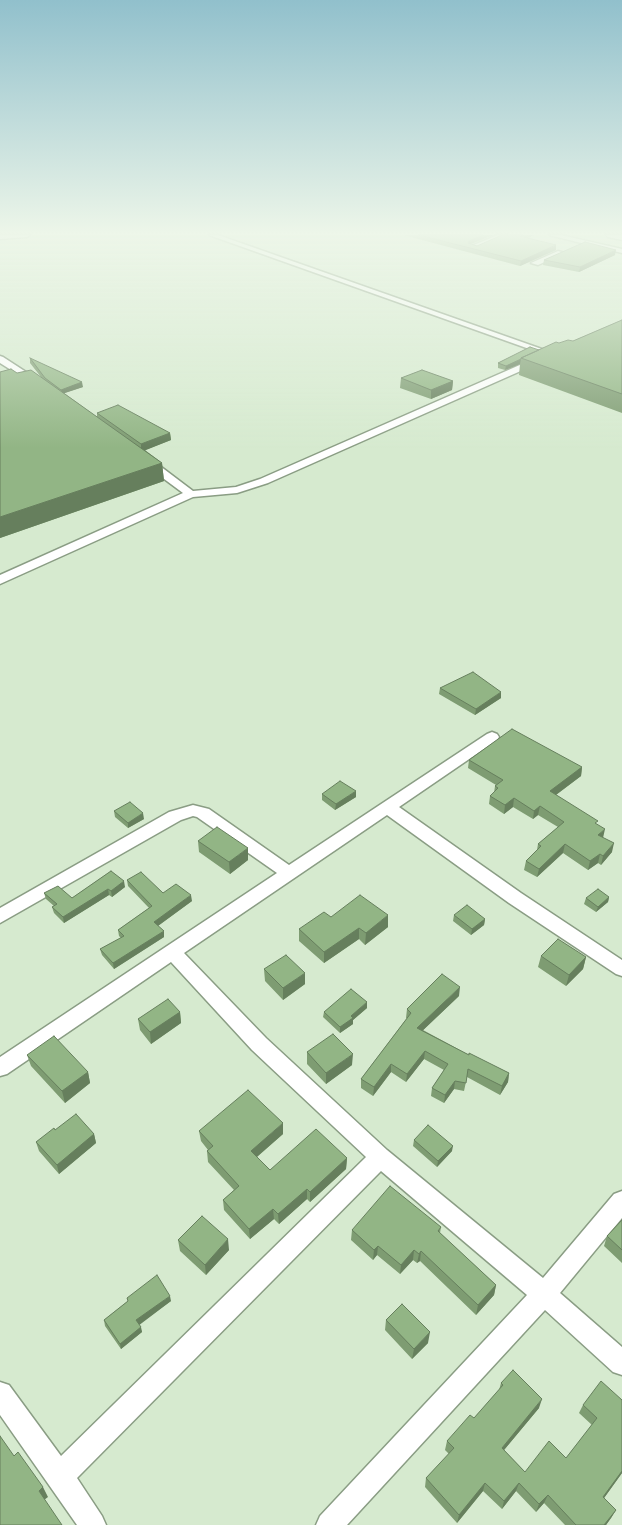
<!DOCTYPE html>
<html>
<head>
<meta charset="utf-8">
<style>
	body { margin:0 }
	canvas { display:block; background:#d6eacf }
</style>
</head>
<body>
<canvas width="622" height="1525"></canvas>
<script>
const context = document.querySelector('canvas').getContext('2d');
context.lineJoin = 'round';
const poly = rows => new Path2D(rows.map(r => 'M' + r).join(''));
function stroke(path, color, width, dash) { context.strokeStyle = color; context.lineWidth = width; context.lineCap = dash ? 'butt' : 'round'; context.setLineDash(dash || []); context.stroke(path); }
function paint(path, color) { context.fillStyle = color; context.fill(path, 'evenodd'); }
const minor = poly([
	[0,235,30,235,27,237,0,239,0,235],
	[209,235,218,235,556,354,549,356,209,235],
	[498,235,507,235,476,249,469,247,498,235],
	[549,235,561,235,622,249,622,253,549,235],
	[558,251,565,253,538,265,531,263,558,251],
	[0,356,3,357,43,383,38,386,35,385,0,363,0,356],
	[538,357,541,358,541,362,268,483,237,493,193,497,0,584,0,575,183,493,144,464,143,462,144,460,152,460,193,491,236,487,260,479,538,357],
	[492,732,497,734,499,737,497,740,399,807,521,893,622,960,622,976,616,974,509,903,387,815,184,953,266,1038,387,1150,543,1278,614,1194,622,1191,622,1218,560,1293,622,1347,622,1375,613,1372,545,1310,347,1525,316,1525,320,1516,527,1295,381,1171,77,1478,102,1516,106,1525,77,1525,0,1415,0,1382,9,1385,61,1456,366,1157,252,1050,171,962,7,1074,0,1076,0,1057,277,873,197,817,193,816,181,820,0,923,0,908,169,812,193,805,209,809,289,865,487,734,492,732]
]);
const secondary = poly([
	[606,235,622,235,622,240,608,237,606,235]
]);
stroke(minor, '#8a9d84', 3);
stroke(secondary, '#8a9d84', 3);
paint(minor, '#fff');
paint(secondary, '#fff');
paint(poly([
	[403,235,493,235,471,244,477,246,502,235,535,235,527,238,556,250,520,266],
	[615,255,579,272,543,265,544,260],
	[622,320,622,413,519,375,520,364,505,370,498,368,498,363,559,343,573,341],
	[30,358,83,387,64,393,97,417,97,413,170,433,171,440,145,450,162,463,164,481,0,538,0,372,41,377,30,363],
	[401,378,453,381,452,390,431,399,400,388],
	[440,688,501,698,475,715,439,694],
	[469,760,582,767,581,776,556,795,597,825,603,838,612,852,601,865,598,863,588,870,563,853,537,877,524,870,526,861,537,850,538,844,558,827,538,815,533,819,513,807,504,814,489,804,490,796,494,793,495,786,496,785,468,768],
	[322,794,356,797,335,810,322,800],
	[114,811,144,819,128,828,115,817],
	[198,841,248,860,230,874,199,852],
	[111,871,125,887,112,897,109,895,64,923,54,913,52,907,54,906,46,899,44,893,72,898],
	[127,880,163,893,192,901,158,926,164,937,114,969,102,955,100,949,121,938,119,936,118,930,149,908,128,886],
	[609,897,608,902,596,912,584,904,586,898],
	[454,915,485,919,484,925,471,935,453,921],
	[331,917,388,927,365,945,359,939,324,963,299,941,299,929],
	[541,956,586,957,583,969,566,986,538,967],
	[264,969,305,984,283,1000,265,981],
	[459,996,423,1030,469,1055,509,1073,508,1082,500,1095,467,1077,464,1091,454,1089,444,1103,431,1096,432,1088,444,1070,424,1059,406,1082,391,1072,373,1096,361,1088,361,1079,407,1018,406,1018,407,1009],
	[367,1008,353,1020,353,1024,340,1033,323,1017,324,1012],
	[180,1012,181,1023,151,1044,140,1030,138,1019],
	[307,1052,352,1065,326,1084,307,1064],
	[27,1055,88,1072,90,1083,65,1103,31,1066],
	[55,1130,94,1134,96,1143,59,1174,39,1151,36,1142],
	[199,1131,283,1134,257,1157,270,1170,347,1158,346,1169,310,1202,307,1199,279,1224,274,1219,250,1239,224,1210,223,1200,234,1190,208,1162,207,1151,208,1150,201,1141],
	[414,1140,452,1151,437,1167,413,1146],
	[622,1220,622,1263,604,1246,607,1236],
	[441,1227,440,1233,496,1285,494,1295,476,1315,420,1261,417,1263,413,1260,400,1274,377,1255,373,1260,351,1240,352,1230],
	[178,1240,229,1250,206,1275,180,1251],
	[127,1298,171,1301,139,1324,142,1332,121,1349,105,1326,104,1320,128,1301],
	[386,1320,428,1343,412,1359,385,1330],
	[501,1383,539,1408,504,1450,525,1472,566,1458,592,1425,579,1413,583,1405,622,1400,622,1473,604,1498,616,1510,611,1518,606,1525,565,1525,544,1503,536,1512,516,1491,502,1509,483,1491,457,1523,425,1487,426,1478,449,1454,445,1450,447,1441,474,1418,499,1390]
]), '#7e9c72');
paint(poly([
	[483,235,493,235,468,245,467,248,469,241],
	[523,235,535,235,519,241,520,236],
	[556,245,556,250,520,266,521,261],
	[616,250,615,255,579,272,580,267],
	[521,359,520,364,505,370,506,366],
	[453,381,452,390,431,399,431,390],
	[82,382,83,387,62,394,61,390],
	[170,433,171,440,141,452,141,444],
	[162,463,164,481,0,538,0,517],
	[501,692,501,698,475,715,476,709],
	[582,767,581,776,549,800,550,791],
	[356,791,356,797,335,810,336,804],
	[514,798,513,807,504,814,505,805],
	[540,806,538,815,533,819,534,811],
	[143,813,144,819,128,828,128,823],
	[605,829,603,838,598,835],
	[614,843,612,852,601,865,603,856],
	[565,844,563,853,537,877,539,869],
	[248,848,248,860,230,874,229,862],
	[600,854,598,863,588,870,590,861],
	[124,881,125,887,112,897,111,891],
	[108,889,109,895,64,923,63,917],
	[191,895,192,901,155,928,154,922],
	[609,897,608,902,596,912,598,907],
	[388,915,388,927,365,945,366,933],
	[485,919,484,925,471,935,472,929],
	[359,928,359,939,324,963,324,952],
	[164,931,164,937,114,969,113,963],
	[586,957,583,969,566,986,569,975],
	[305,973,305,984,283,1000,283,988],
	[460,987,459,996,417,1036,417,1028],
	[367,1002,367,1008,353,1020,353,1024,340,1033,340,1027,351,1016],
	[180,1012,181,1023,151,1044,150,1032],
	[425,1051,424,1059,406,1082,407,1074],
	[353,1054,352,1065,326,1084,326,1073],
	[391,1064,391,1072,373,1096,374,1087],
	[88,1072,90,1083,65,1103,62,1091],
	[509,1073,508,1082,500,1095,502,1086],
	[455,1081,454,1089,444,1103,445,1095],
	[283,1123,283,1134,252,1161,251,1151],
	[94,1134,96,1143,59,1174,57,1165],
	[453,1146,452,1151,437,1167,438,1161],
	[347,1158,346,1169,310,1202,310,1192],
	[307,1189,307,1199,279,1224,278,1214],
	[273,1209,274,1219,250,1239,249,1229],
	[228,1239,229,1250,206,1275,205,1265],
	[378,1246,377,1255,373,1260,374,1250],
	[414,1250,413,1260,400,1274,401,1265],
	[421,1251,420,1261,417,1263,419,1254],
	[496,1285,494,1295,476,1315,478,1305],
	[170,1296,171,1301,138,1326,136,1320],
	[141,1327,142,1332,121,1349,120,1344],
	[430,1332,428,1343,412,1359,414,1349],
	[542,1399,539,1408,499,1456,502,1448],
	[622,1471,622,1473,599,1505,603,1497],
	[485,1483,483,1491,457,1523,459,1515],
	[519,1483,516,1491,502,1509,504,1501],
	[43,1487,48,1497,44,1500,39,1491],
	[548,1495,544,1503,536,1512,539,1504],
	[616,1510,611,1518,606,1525,604,1525]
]), '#667f5d');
const building = poly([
	[419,235,483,235,469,241,468,243,477,246,502,235,523,235,520,236,556,245,521,261,419,235],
	[585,242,616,250,580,267,544,260,585,242],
	[622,320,622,394,521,358,556,342,559,343,568,340,573,341,622,320],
	[530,347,539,350,521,358,521,359,506,366,498,363,530,347],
	[30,358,82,382,61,390,45,378,30,358],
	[11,369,17,373,31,370,162,463,0,517,0,372,11,369],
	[422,370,453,381,431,390,401,378,422,370],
	[118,405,170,433,141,444,97,413,118,405],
	[473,672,501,692,476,709,440,688,473,672],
	[512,729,582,767,550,791,598,821,595,823,605,829,598,835,614,843,603,856,600,854,590,861,565,844,539,869,526,861,541,846,538,844,564,822,540,806,534,811,514,798,505,805,490,796,498,788,495,786,503,780,469,760,512,729],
	[340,781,356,791,336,804,322,794,340,781],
	[130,802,143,813,128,823,114,811,130,802],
	[217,827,248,848,229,862,198,841,217,827],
	[111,871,124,881,111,891,108,889,63,917,52,907,57,904,44,893,58,886,72,898,111,871],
	[141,872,163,893,176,884,191,895,154,922,164,931,113,963,100,949,124,936,118,930,152,906,127,880,141,872],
	[598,889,609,897,598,907,586,898,598,889],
	[360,895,388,915,366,933,359,928,324,952,299,929,324,912,331,917,360,895],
	[467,905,485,919,472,929,454,915,467,905],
	[558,939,586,957,569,975,541,956,558,939],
	[286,955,305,973,283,988,264,969,286,955],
	[442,974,460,987,417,1028,469,1055,469,1053,509,1073,502,1086,468,1069,466,1083,455,1081,445,1095,432,1088,448,1064,425,1051,407,1074,391,1064,374,1087,361,1079,411,1013,407,1009,442,974],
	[351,989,367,1002,351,1016,353,1018,340,1027,324,1012,351,989],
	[168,999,180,1012,150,1032,138,1019,168,999],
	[333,1034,353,1054,326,1073,307,1052,333,1034],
	[54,1036,88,1072,62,1091,27,1055,54,1036],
	[248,1090,283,1123,251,1151,270,1170,316,1129,347,1158,310,1192,307,1189,278,1214,273,1209,249,1229,223,1200,239,1186,207,1151,213,1146,199,1131,248,1090],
	[76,1114,94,1134,57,1165,36,1142,54,1128,55,1130,76,1114],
	[428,1125,453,1146,438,1161,414,1140,428,1125],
	[390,1186,441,1227,438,1231,496,1285,478,1305,421,1251,419,1254,414,1250,401,1265,378,1246,374,1250,352,1230,390,1186],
	[202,1216,228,1239,205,1265,178,1240,202,1216],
	[622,1220,622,1250,607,1236,622,1220],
	[157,1275,170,1296,136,1320,141,1327,120,1344,104,1320,128,1301,127,1298,157,1275],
	[402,1304,430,1332,414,1349,386,1320,402,1304],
	[513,1370,542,1399,502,1448,525,1472,549,1441,566,1458,597,1418,583,1405,601,1381,622,1400,622,1471,603,1497,616,1510,604,1525,576,1525,548,1495,539,1504,519,1483,504,1501,485,1483,459,1515,426,1478,454,1448,447,1441,470,1415,474,1418,503,1385,501,1383,513,1370],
	[0,1436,14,1456,18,1452,43,1487,39,1491,62,1525,0,1525,0,1436]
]);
paint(building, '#92b585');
stroke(building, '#667f5d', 1);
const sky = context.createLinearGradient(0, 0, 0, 448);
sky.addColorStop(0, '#91c0cc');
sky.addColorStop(0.52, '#edf6e9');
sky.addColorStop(1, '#edf6e900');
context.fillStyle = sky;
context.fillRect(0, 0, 622, 448);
</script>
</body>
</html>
